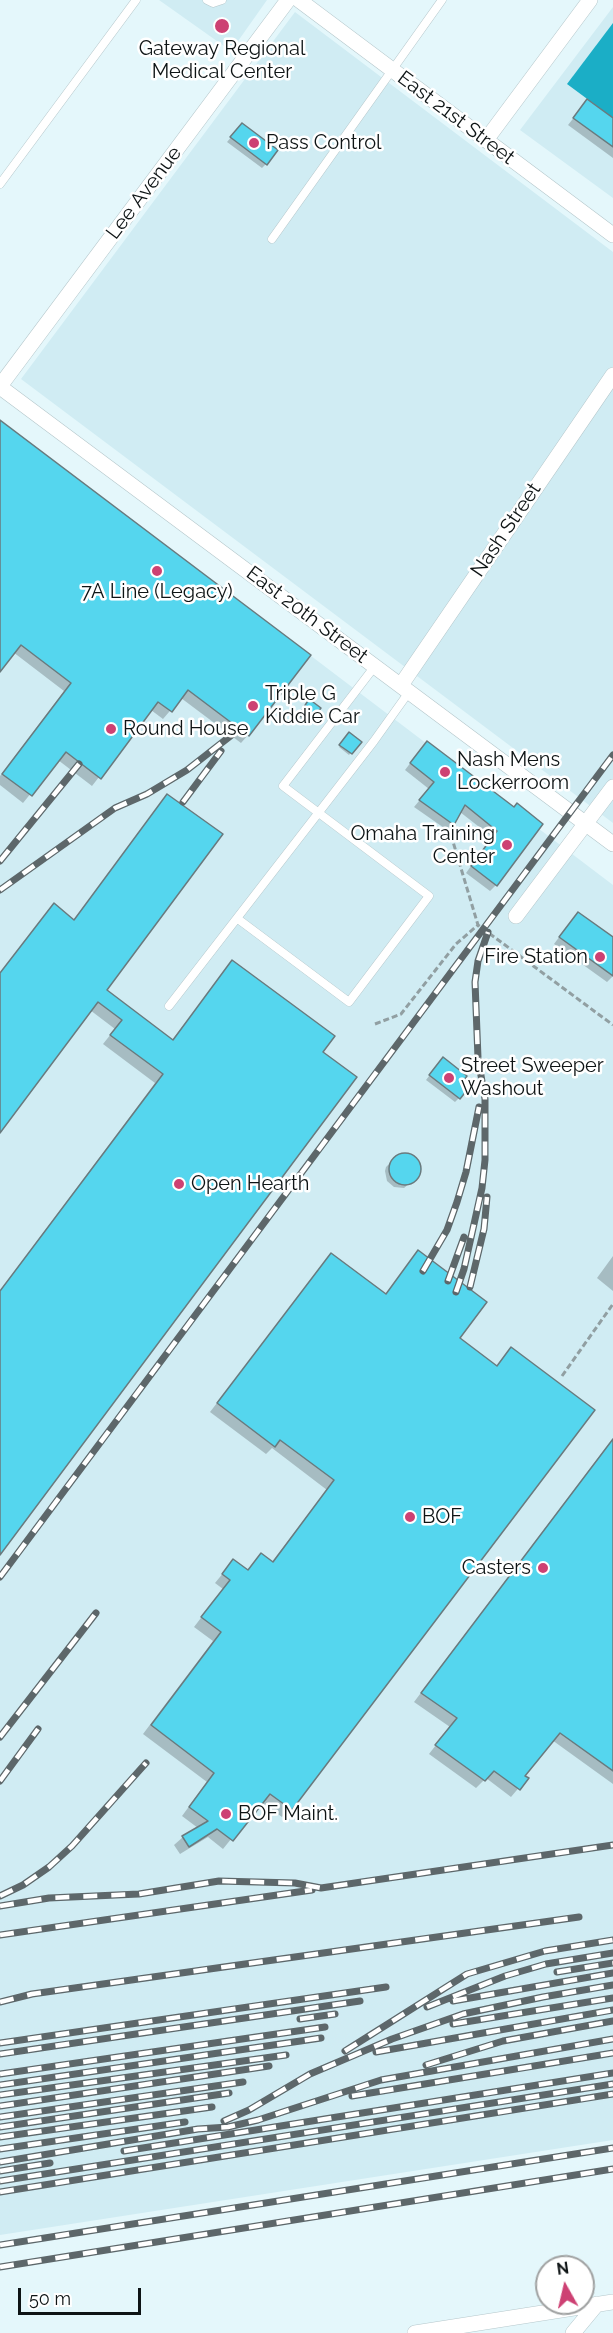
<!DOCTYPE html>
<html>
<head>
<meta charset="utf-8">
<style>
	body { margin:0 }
	#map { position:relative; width:613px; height:2333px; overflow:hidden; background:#e4f7fb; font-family:Raleway,sans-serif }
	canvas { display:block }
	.north { position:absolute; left:535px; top:2255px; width:60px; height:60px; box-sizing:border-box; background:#fff; border:2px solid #9fa1a1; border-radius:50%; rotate:352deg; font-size:16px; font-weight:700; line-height:24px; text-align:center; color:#0e1415 }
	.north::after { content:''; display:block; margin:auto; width:21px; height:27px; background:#cd4173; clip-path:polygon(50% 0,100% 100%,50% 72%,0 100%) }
	.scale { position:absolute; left:18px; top:2288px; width:123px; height:27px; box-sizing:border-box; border:3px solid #0e1415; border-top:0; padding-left:8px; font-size:18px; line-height:21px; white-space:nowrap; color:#0e1415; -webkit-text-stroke:4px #fff; paint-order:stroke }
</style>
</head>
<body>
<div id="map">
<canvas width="613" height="2333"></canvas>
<div class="north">N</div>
<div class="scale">50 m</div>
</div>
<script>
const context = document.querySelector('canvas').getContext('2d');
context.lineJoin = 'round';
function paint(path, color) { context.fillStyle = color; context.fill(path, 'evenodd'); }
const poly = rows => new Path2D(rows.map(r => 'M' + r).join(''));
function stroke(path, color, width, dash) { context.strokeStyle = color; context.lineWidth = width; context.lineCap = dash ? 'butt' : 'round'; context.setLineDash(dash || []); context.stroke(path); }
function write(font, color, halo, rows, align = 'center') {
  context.font = font + ' Raleway,sans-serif'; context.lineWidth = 5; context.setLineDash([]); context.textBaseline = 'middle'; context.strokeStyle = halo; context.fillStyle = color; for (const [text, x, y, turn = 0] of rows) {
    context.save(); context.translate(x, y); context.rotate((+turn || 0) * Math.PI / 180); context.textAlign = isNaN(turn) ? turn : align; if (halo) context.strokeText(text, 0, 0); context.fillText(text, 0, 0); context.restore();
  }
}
paint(poly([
	[159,0,267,0,231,51],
	[613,7,613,198,520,130],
	[295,12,613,252,613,823,21,379],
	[0,420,613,885,613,2140,0,2235]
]), '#d0ecf3');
paint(poly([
	[613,23,613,118,567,84]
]), '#1baec6');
paint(poly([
	[587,101,613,120,613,158,568,125],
	[238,129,266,164,262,168,227,142],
	[0,422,248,735,241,743,181,698,163,719,151,710,92,786,58,760,23,803,0,785,0,776,64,691,13,652,0,669],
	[308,703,318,708,307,723,298,717],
	[349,734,359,742,349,755,339,747],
	[421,749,514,808,496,885,490,891,466,873,492,837,460,812,447,830,414,807,429,789,405,770],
	[167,796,104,991,172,1040,232,962,0,1552,0,1291,155,1083,103,1044,115,1029,90,1010,0,1130,0,973,54,905,73,921],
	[572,920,613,939,613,976,607,982,554,944],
	[439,1063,462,1080,459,1098,455,1102,426,1080],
	[398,1155,413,1156,419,1163,417,1177,404,1188,394,1187,387,1181,385,1171,386,1167],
	[418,1252,458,1338,496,1367,511,1349,593,1410,291,1809,282,1817,261,1802,223,1849,208,1837,180,1854,174,1845,183,1837,198,1828,182,1816,207,1782,143,1734,213,1641,194,1627,223,1589,215,1583,233,1561,247,1571,261,1555,271,1563,327,1490,272,1448,266,1454,210,1412,331,1255,385,1295],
	[613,1256,613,1291,597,1278],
	[613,1438,613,1784,552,1740,523,1776,527,1778,511,1797,486,1778,476,1788,429,1754,450,1727,414,1702]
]), '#0003');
const building = poly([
	[587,99,613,118,613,147,573,118,587,99],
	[242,123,278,150,267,165,230,137,242,123],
	[0,420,311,655,249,736,188,690,172,712,158,702,101,779,66,752,32,796,2,774,71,683,21,645,0,672,0,420],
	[309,699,321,708,310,722,299,715,309,699],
	[349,732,362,742,352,754,339,745,349,732],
	[427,741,514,807,517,803,543,824,497,886,471,866,497,831,465,805,454,825,419,800,434,782,410,763,427,741],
	[167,794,223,834,107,990,173,1040,232,960,335,1036,323,1052,357,1077,0,1555,0,1291,163,1074,110,1035,122,1020,98,1002,0,1133,0,973,54,903,74,920,167,794],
	[578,912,613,937,613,976,559,937,578,912],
	[443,1057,467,1076,464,1080,471,1085,460,1099,429,1075,443,1057],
	'389 1169a16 16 0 1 1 32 0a16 16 0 1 1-32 0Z',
	[418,1250,487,1302,460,1338,497,1366,511,1347,595,1410,292,1810,270,1794,233,1841,217,1829,189,1847,182,1836,208,1821,189,1807,214,1773,151,1725,221,1632,201,1617,230,1580,222,1574,233,1559,248,1570,261,1553,273,1562,334,1480,280,1440,275,1447,217,1403,331,1253,386,1294,418,1250],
	[613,1439,613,1771,560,1733,525,1776,529,1778,520,1790,494,1771,485,1781,435,1745,457,1718,421,1693,613,1439]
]);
paint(building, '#55d6ee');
stroke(building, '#697a7e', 1.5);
const service = poly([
	[207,0,213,3,222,0],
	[0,184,136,0],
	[272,239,442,0],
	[238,919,349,1002,429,896,283,786,375,666],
	[169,1006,374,741,409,692]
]);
const minor = poly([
	[299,0,613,235],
	[486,140,590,0],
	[0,386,288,0],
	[0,387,613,844],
	[401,685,613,375],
	[516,916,613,787],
	[415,2333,613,2302],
	[573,2333,597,2304]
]);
stroke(service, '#b5c7cb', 9);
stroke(minor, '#b5c7cb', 16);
stroke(poly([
	[451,835,478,925,613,1025],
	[375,1024,401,1014,456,944,478,925],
	[562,1376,613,1304]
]), '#919fa2', 3, [6, 3]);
stroke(service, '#fff', 8);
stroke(minor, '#fff', 15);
const rail = poly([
	[183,802,221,751],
	[0,861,79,764],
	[0,890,115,808,147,794,187,770,233,734],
	[423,1271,447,1230,457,1202,466,1172,479,1107],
	[448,1281,464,1237],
	[470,1287,484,1229,487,1197],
	[456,1292,464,1269,482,1188,485,1160,485,1099,478,1058,475,982,478,961,488,932],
	[0,1577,613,755],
	[0,1737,96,1613],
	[0,1781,38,1729],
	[0,1896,23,1885,49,1867,72,1846,146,1763],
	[0,1906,49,1898,139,1894,219,1881,295,1883,321,1888,613,1845],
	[0,1935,312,1890],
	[557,1972,613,1963],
	[453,2001,613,1973],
	[0,2002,32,1994,579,1917],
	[427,2007,505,1976,546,1964,613,1953],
	[300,2019,335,2014],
	[453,2024,613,1998],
	[0,2043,386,1987],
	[345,2051,467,1974,545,1951,613,1940],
	[376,2052,613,2010],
	[0,2054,360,2001],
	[426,2065,503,2041,613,2021],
	[0,2074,325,2027],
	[0,2085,321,2038],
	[0,2095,286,2055],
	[352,2096,613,2053],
	[0,2106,269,2066],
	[0,2117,243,2082],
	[224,2121,249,2110,310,2074,392,2039,463,2014,543,1997,613,1985],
	[0,2127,229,2093],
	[0,2137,212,2107],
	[0,2149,185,2122],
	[124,2151,613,2073],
	[0,2162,198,2129,228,2127,258,2120,381,2080,613,2039],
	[0,2171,50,2163],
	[0,2181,613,2084],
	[0,2192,613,2094],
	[0,2245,613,2148],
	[0,2267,613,2169]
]);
stroke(rail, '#5d676a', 7);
stroke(rail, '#fff', 4.5, [14]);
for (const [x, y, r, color] of [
	[222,26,8,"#cd4173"],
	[254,143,6,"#cd4173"],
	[157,571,6,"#cd4173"],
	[253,706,6,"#cd4173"],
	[111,729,6,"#cd4173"],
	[445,772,6,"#cd4173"],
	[507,845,6,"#cd4173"],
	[600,957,6,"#cd4173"],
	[449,1078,6,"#cd4173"],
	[179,1184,6,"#cd4173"],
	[410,1517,6,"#cd4173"],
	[543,1568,6,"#cd4173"],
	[226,1814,6,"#cd4173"]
]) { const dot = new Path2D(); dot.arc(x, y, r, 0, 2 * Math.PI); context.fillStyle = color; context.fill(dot); stroke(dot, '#fff', 2); }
write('20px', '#0e1415', '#fff', [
	["Gateway Regional",222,49,"center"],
	["Medical Center",222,72,"center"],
	["Pass Control",266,143],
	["7A Line (Legacy)",157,592,"center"],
	["Triple G",265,694],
	["Kiddie Car",265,717],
	["Round House",123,729],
	["Nash Mens",457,760],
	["Lockerroom",457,783],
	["Omaha Training",495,834,"right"],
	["Center",495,857,"right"],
	["Fire Station",588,957,"right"],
	["Street Sweeper",461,1066],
	["Washout",461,1089],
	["Open Hearth",191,1184],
	["BOF",422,1517],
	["Casters",531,1568,"right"],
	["BOF Maint.",238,1814]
], 'left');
write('20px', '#0e1415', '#fff', [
	["East 21st Street",456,118,37],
	["Lee Avenue",144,193,-53],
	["Nash Street",506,530,-56],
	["East 20th Street",307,615,37]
]);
</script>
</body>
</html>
